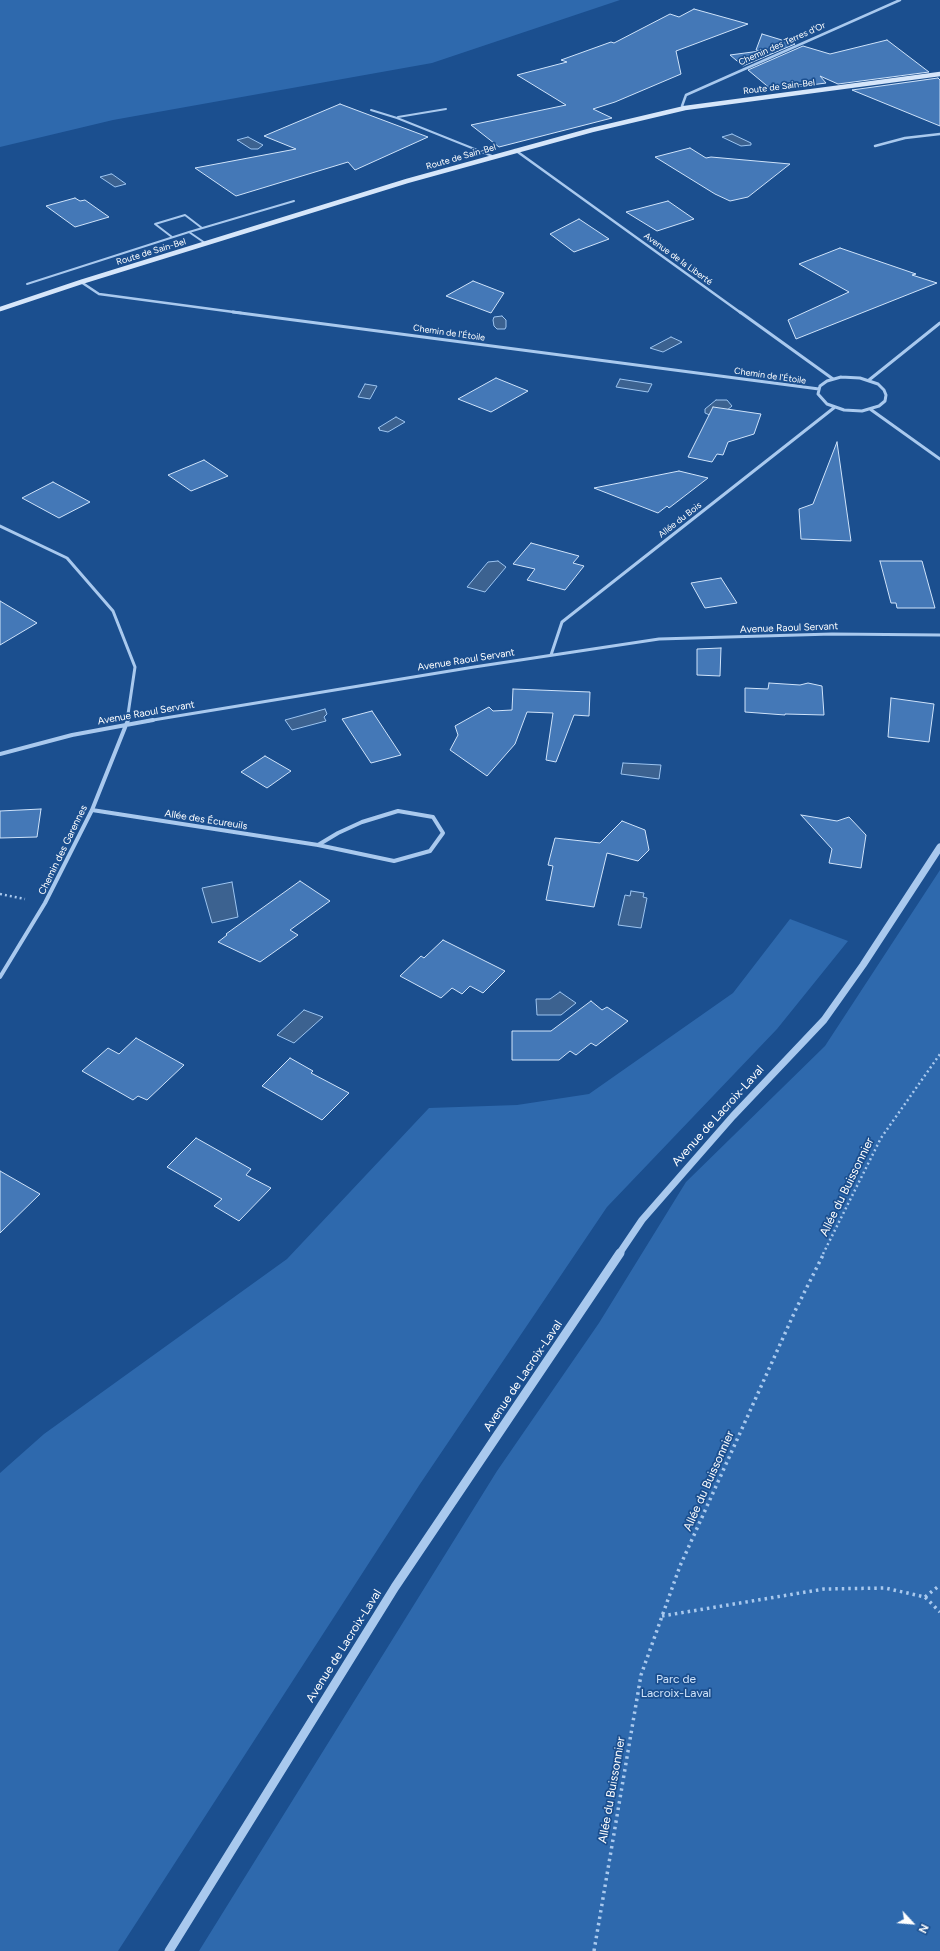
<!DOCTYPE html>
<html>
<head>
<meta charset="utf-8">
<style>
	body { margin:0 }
	#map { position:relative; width:940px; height:1951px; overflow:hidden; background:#1b4f8f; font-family:Figtree,sans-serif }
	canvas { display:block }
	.north { position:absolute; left:892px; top:1903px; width:40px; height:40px; -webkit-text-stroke:3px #1b4f8f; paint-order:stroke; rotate:116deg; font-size:11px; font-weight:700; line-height:16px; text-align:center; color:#fff }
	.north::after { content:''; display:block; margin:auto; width:14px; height:18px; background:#fff; clip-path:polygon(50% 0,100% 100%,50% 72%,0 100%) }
</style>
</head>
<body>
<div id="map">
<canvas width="940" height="1951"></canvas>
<div class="north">N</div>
</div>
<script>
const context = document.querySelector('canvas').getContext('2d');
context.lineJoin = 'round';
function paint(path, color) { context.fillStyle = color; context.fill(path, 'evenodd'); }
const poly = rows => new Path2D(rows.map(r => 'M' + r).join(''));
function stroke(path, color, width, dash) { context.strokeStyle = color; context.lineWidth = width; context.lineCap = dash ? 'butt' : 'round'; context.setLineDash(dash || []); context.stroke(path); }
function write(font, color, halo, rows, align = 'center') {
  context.font = font + ' Figtree,sans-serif'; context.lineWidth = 3.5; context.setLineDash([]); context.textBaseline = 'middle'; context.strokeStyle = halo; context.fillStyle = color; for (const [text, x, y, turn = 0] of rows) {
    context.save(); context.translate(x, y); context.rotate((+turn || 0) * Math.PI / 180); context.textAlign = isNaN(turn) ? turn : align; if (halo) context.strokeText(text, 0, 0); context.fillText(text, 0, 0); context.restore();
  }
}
paint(poly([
	[0,0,620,0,432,63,113,120,0,147],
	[940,870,940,1951,199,1951,497,1471,599,1323,686,1182,825,1046],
	[790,919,848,941,777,1029,607,1207,420,1484,118,1951,0,1951,0,1473,44,1434,287,1259,429,1108,517,1105,589,1094,733,993]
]), '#2e69ad');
const water = poly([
	[732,134,751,143,751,145,741,146,722,137,732,134],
	[248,137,263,145,258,149,251,149,237,140,248,137],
	[111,174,112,174,126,184,115,187,100,177,111,174],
	[502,316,506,320,506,327,505,329,497,329,494,326,493,320,494,317,502,316],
	[671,337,682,342,663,352,650,348,671,337],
	[620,379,652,384,648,392,616,387,620,379],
	[365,384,377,386,370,399,358,397,365,384],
	[716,400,727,400,732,406,721,415,712,416,705,413,705,409,716,400],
	[396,417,405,422,388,432,379,430,380,429,378,428,396,417],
	[498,561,506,567,485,592,467,587,488,562,498,561],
	[325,709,327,714,324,717,326,721,292,730,285,720,325,709],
	[623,763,661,765,659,779,621,774,623,763],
	[232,882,238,917,212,923,202,888,232,882],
	[631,891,644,893,643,897,647,898,641,928,618,925,625,895,630,896,631,891],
	[560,992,576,1003,561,1015,537,1015,536,999,550,999,560,992],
	[304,1010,323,1017,294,1043,277,1035,304,1010]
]);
paint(water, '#3c6290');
stroke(water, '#9cc4f0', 1);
const building = poly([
	[694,9,748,24,676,51,681,74,615,102,593,109,612,118,499,147,471,125,566,105,517,75,567,62,561,60,611,42,614,43,670,14,679,17,694,9],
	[762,34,795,44,743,66,730,55,760,51,756,50,762,34],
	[887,40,929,72,838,84,820,76,826,83,772,90,748,70,803,46,830,54,887,40],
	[938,78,940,80,940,126,852,90,938,78],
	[340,104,428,137,355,170,348,162,236,196,195,168,296,149,264,136,340,104],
	[690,148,706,158,711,157,790,164,748,197,730,201,715,194,655,157,690,148],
	[75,198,80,201,85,200,109,217,75,227,46,206,75,198],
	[668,201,694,219,657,231,626,212,668,201],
	[579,219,609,239,574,252,550,234,579,219],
	[840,248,916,274,912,275,937,283,796,339,788,320,849,292,799,264,840,248],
	[473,281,504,293,491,313,446,296,473,281],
	[496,378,528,391,491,412,458,399,496,378],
	[713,407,761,414,754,434,728,442,723,455,717,454,712,462,688,457,713,407],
	[837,442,851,541,801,539,799,509,813,504,837,442],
	[204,460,228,476,191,491,168,475,204,460],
	[679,471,708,478,669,508,667,506,658,513,594,488,679,471],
	[53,482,90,502,59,518,22,498,53,482],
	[531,543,579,556,573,563,584,566,565,590,527,580,535,569,513,564,531,543],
	[880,561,922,561,935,608,897,608,896,603,891,603,880,561],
	[721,578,737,603,705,608,691,583,721,578],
	[0,601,37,623,0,645,0,601],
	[721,648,720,676,697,675,697,649,721,648],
	[769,683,800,685,808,683,822,686,824,715,785,714,785,715,745,712,745,688,768,689,769,683],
	[513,689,590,692,589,716,574,715,556,762,546,760,553,713,527,712,515,744,487,776,450,750,458,735,455,726,489,707,493,711,512,710,513,689],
	[891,698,934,704,929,742,888,737,891,698],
	[372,711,401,755,371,763,342,719,372,711],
	[265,756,291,771,267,788,241,772,265,756],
	[41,809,37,837,0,838,0,811,41,809],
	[801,815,837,821,849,817,866,835,861,868,829,863,832,849,801,815],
	[622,821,645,830,649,850,638,861,607,853,594,907,546,900,553,866,548,865,555,838,600,843,622,821],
	[300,881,330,901,290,930,298,935,260,962,218,942,227,935,226,934,300,881],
	[443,940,505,971,483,993,470,986,462,994,452,988,441,998,400,976,421,956,424,958,443,940],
	[591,1001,602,1010,607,1007,628,1021,596,1046,591,1043,576,1055,570,1051,559,1060,512,1060,512,1031,551,1031,591,1001],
	[136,1038,184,1065,147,1100,138,1096,133,1100,82,1071,108,1048,119,1054,136,1038],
	[290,1058,313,1071,311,1073,349,1093,322,1120,262,1086,290,1058],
	[196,1138,251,1169,246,1175,271,1188,239,1221,214,1206,222,1199,167,1167,196,1138],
	[0,1171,40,1194,0,1233,0,1171]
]);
paint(building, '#4478b7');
stroke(building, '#cfe3fa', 1);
stroke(poly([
	[0,894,25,899],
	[823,1254,881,1138,940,1054]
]), '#a9c9ee', 2.5, [2, 3]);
stroke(poly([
	[925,1597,940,1585],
	[662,1616,824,1589,885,1588,925,1597,940,1612],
	[594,1951,641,1675,680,1566,796,1309,824,1253]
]), '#a9c9ee', 3.5, [2.5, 4]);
stroke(poly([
	[371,110,397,118,492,156],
	[398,117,446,109],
	[189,232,205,243],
	[172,237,155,224,185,215,202,228],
	[27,284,189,232,294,201]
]), '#a9c9ee', 2);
stroke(poly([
	[685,108,682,106,686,95,900,0],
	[875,146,905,138,940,134],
	[515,150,741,313],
	[81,282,99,294,241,313]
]), '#a9c9ee', 2.5);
stroke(poly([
	[233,312,819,389],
	[740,312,833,379],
	[841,377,860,378,878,384,884,390,886,395,885,401,879,406,862,411,844,410,827,404,818,394,820,386,827,381,841,377],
	[869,380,940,323],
	[870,409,940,459],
	[0,526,67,558,113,611,135,667,127,721],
	[551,655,562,622,835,407],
	[147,721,474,667,659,639,832,634,940,635]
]), '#a9c9ee', 3);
stroke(poly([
	[0,754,72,735,153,720],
	[92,810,318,845],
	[398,811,433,817,443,833,430,851,394,861,318,845,338,833,362,822,398,811],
	[0,977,45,903,92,810,128,720]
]), '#a9c9ee', 4);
stroke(poly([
	[619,1254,642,1220,733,1116,824,1020,863,965,940,847]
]), '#a9c9ee', 7);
stroke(poly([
	[169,1951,395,1587,620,1253]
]), '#a9c9ee', 9);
stroke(poly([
	[0,309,81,282,407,181,592,130,685,108,940,74]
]), '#d6e6fa', 4.5);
write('9px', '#fff', '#1b4f8f', [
	["Chemin des Terres d'Or",782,44,-24],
	["Route de Sain-Bel",779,87,-7],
	["Route de Sain-Bel",461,157,-16],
	["Route de Sain-Bel",151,252,-17],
	["Avenue de la Liberté",678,259,36],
	["Chemin de l'Étoile",449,333,8],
	["Chemin de l'Étoile",770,376,8],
	["Allée du Bois",680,520,-38]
]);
write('10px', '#fff', '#1b4f8f', [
	["Avenue Raoul Servant",789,628,-2],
	["Avenue Raoul Servant",466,660,-9],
	["Avenue Raoul Servant",146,713,-10],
	["Allée des Écureuils",206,820,9],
	["Chemin des Garennes",63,850,-64]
]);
write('12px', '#fff', '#1b4f8f', [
	["Avenue de Lacroix-Laval",718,1116,-48],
	["Allée du Buissonnier",847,1187,-64],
	["Avenue de Lacroix-Laval",523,1376,-56],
	["Allée du Buissonnier",709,1481,-66],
	["Avenue de Lacroix-Laval",344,1646,-58],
	["Allée du Buissonnier",612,1790,-80]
]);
write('12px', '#cfe3fa', '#1b4f8f', [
	["Parc de",676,1679],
	["Lacroix-Laval",676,1693]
]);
</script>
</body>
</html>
